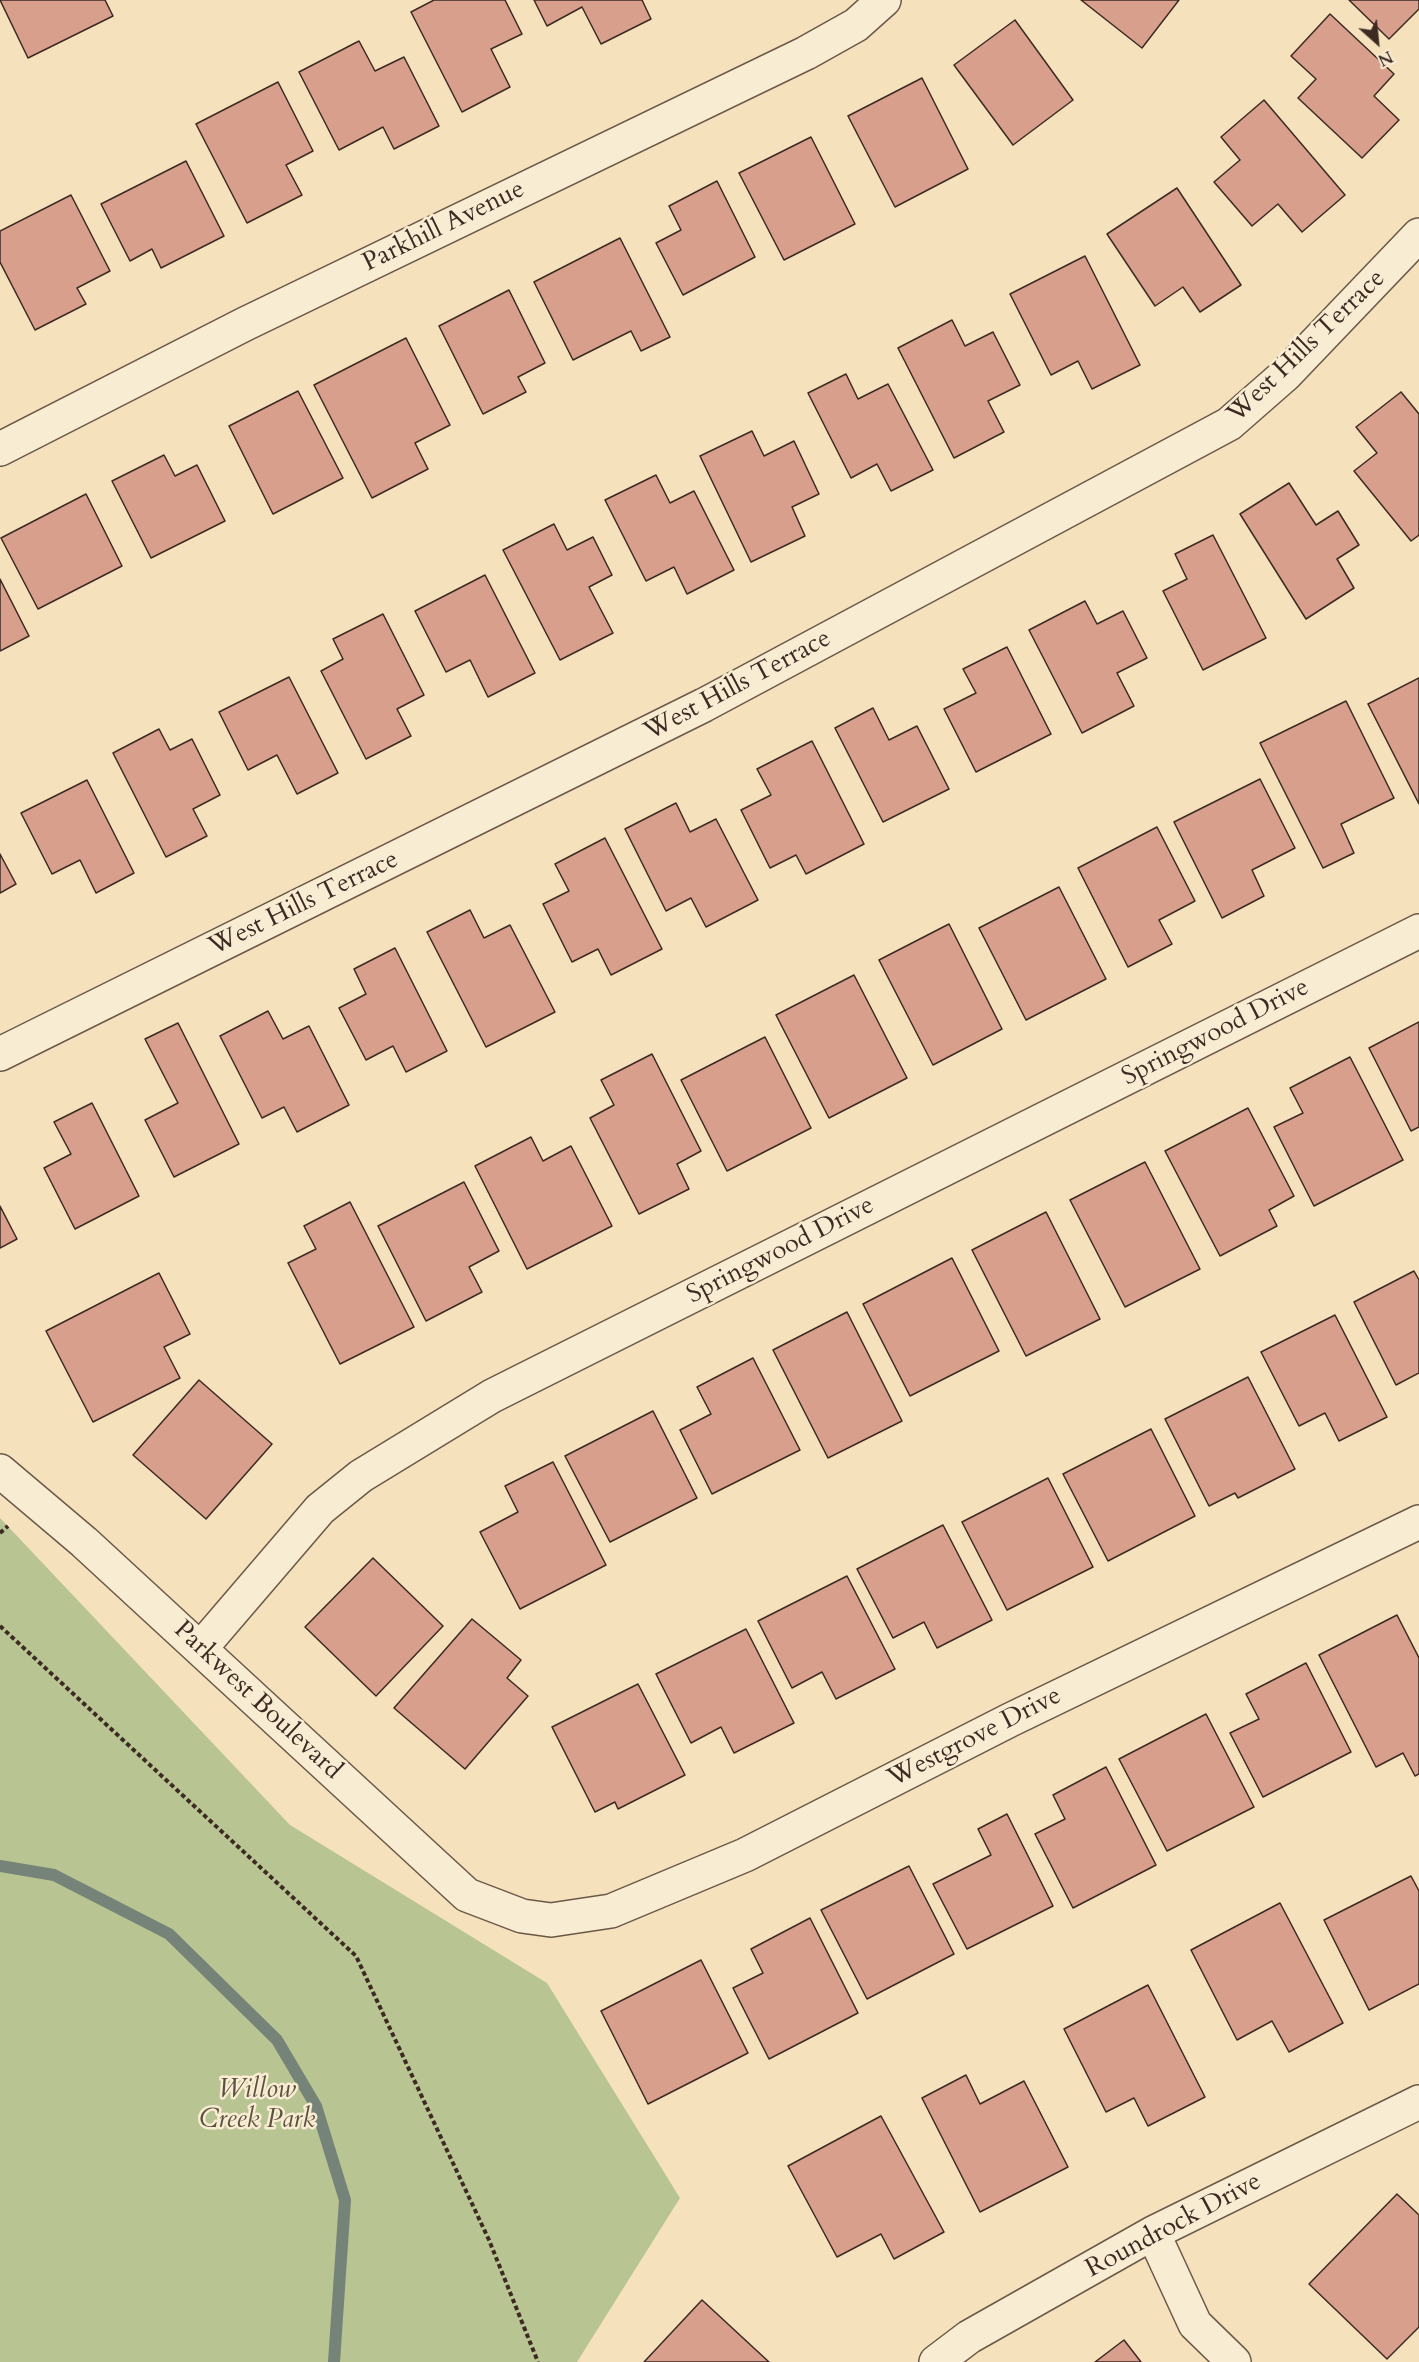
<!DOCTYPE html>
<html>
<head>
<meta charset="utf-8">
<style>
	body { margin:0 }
	#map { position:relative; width:1419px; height:2362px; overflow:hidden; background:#f5e2bc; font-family:Cardo,serif }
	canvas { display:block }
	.north { position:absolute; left:1347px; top:12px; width:60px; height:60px; -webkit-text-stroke:4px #f8ecd3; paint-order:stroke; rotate:153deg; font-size:16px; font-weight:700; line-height:24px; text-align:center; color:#3d2a23 }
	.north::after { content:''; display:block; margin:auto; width:21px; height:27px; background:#3d2a23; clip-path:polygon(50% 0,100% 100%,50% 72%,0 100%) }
</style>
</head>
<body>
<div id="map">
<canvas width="1419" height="2362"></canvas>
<div class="north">N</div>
</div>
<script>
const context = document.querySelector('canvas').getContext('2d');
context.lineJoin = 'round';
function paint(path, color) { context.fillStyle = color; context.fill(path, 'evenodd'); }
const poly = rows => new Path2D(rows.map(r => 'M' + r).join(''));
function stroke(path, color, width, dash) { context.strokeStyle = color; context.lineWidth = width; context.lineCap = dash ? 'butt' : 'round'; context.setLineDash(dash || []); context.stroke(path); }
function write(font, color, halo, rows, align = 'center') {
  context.font = font + ' Cardo,serif'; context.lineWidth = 5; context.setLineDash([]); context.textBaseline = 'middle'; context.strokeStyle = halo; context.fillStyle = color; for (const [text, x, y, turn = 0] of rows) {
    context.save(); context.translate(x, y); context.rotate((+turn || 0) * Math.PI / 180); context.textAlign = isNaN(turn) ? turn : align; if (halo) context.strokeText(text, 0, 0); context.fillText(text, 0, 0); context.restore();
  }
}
paint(poly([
	[0,1518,290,1825,547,1983,680,2198,577,2362,0,2362]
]), '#b9c493');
stroke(poly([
	[0,1866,54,1875,169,1934,277,2040,316,2106,345,2200,334,2362]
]), '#768378', 12);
const building = poly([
	[0,0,105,0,113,16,28,58,0,0],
	[434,0,505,0,522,34,491,49,510,87,462,112,411,12,434,0],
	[534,0,642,0,651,19,601,44,582,7,547,26,534,0],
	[1081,0,1179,0,1142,48,1081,0],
	[1349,0,1419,0,1419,9,1389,39,1349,0],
	[1330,14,1394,74,1374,96,1399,120,1362,158,1298,98,1316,79,1291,56,1330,14],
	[1015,20,1073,100,1013,145,954,65,1015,20],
	[359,41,375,71,404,57,439,126,394,149,383,127,339,150,299,72,359,41],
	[922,78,968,169,895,207,848,116,922,78],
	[278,82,313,151,286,165,302,195,247,223,196,124,278,82],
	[1264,100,1345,195,1302,232,1278,204,1252,226,1214,182,1240,160,1221,137,1264,100],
	[811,137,855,224,784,260,739,173,811,137],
	[186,161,224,236,161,268,152,249,130,261,101,204,186,161],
	[717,181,755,257,683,295,656,243,681,230,669,206,717,181],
	[1177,188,1241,285,1200,312,1183,287,1155,306,1107,234,1177,188],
	[71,195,110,271,77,288,86,304,35,330,0,262,0,231,71,195],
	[620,238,670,337,641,351,631,331,573,360,534,282,620,238],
	[1085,256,1140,365,1092,389,1078,361,1051,375,1010,294,1085,256],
	[509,290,545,363,518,377,526,392,483,414,439,326,509,290],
	[952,320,965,346,993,332,1020,385,988,401,1004,432,954,458,898,348,952,320],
	[406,338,450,425,415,443,428,469,372,498,314,385,406,338],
	[846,374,858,399,888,384,933,470,891,491,877,464,851,478,808,393,846,374],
	[298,391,343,478,273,514,229,426,298,391],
	[1401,392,1419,414,1419,535,1411,541,1354,471,1377,453,1356,427,1401,392],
	[752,431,764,456,794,441,819,494,792,507,805,536,751,562,700,456,752,431],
	[164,455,175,476,197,465,225,521,151,558,112,481,164,455],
	[656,475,670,503,694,491,734,570,687,594,674,567,646,581,605,500,656,475],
	[1289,483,1316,525,1338,511,1359,545,1337,559,1354,588,1306,619,1240,514,1289,483],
	[86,494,122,566,38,609,1,538,86,494],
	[554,524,567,550,593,537,612,575,589,587,613,633,560,660,503,550,554,524],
	[1213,535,1266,638,1203,670,1163,591,1187,579,1175,554,1213,535],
	[485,575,535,673,488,697,470,660,446,672,415,611,485,575],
	[0,579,29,636,0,651,0,579],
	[1085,601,1097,624,1123,611,1147,658,1117,673,1134,706,1082,733,1029,630,1085,601],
	[383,614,424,695,397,709,411,736,366,759,321,671,343,659,333,639,383,614],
	[1007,647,1051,734,976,772,944,709,976,693,963,669,1007,647],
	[289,677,338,773,297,794,277,755,248,770,219,712,289,677],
	[1419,678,1419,804,1368,704,1419,678],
	[1346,701,1394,798,1341,824,1354,853,1323,868,1260,743,1346,701],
	[873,708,889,740,917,726,949,789,883,822,835,728,873,708],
	[159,729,170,750,192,739,220,795,193,809,207,836,166,857,113,753,159,729],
	[812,741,864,844,806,874,796,855,770,868,741,810,771,795,757,769,812,741],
	[1260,779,1295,848,1252,870,1264,896,1222,918,1174,822,1260,779],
	[87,780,134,873,96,893,80,860,52,874,21,813,87,780],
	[676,803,690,832,716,819,758,900,706,927,691,898,666,911,625,829,676,803],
	[1157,827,1195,901,1159,920,1172,944,1128,967,1078,868,1157,827],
	[605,838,662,949,611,975,598,949,572,962,543,904,569,891,555,864,605,838],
	[0,854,16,884,0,893,0,854],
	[1059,887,1106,979,1026,1020,979,928,1059,887],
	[470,910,484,938,510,925,555,1012,486,1047,427,932,470,910],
	[949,924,1002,1029,933,1065,879,960,949,924],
	[395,948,447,1051,406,1072,393,1046,366,1060,339,1008,366,994,354,969,395,948],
	[854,975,907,1078,829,1118,776,1015,854,975],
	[268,1011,283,1039,309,1026,349,1105,297,1132,284,1107,262,1118,220,1036,268,1011],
	[1419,1022,1419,1127,1411,1131,1369,1048,1419,1022],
	[178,1023,239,1144,174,1177,145,1120,178,1103,145,1039,178,1023],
	[765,1037,811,1128,727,1171,681,1080,765,1037],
	[652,1054,701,1151,677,1164,689,1189,639,1214,590,1118,614,1105,601,1080,652,1054],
	[1350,1057,1403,1160,1314,1206,1274,1127,1303,1113,1290,1088,1350,1057],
	[92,1103,139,1196,75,1229,44,1168,71,1154,54,1122,92,1103],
	[1248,1108,1294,1196,1269,1210,1277,1226,1220,1256,1165,1151,1248,1108],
	[531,1137,543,1161,571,1146,612,1226,527,1269,475,1166,531,1137],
	[1145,1162,1200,1269,1125,1307,1070,1200,1145,1162],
	[464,1182,499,1251,469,1267,482,1292,426,1321,378,1226,464,1182],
	[350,1202,414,1327,340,1364,288,1263,316,1249,304,1226,350,1202],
	[0,1206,17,1239,0,1248,0,1206],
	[1046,1212,1100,1319,1026,1356,972,1250,1046,1212],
	[952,1258,999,1351,910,1396,863,1304,952,1258],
	[1414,1271,1419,1280,1419,1373,1396,1385,1354,1302,1414,1271],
	[159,1273,190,1334,164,1347,180,1378,93,1422,46,1331,159,1273],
	[847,1312,902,1421,828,1458,773,1350,847,1312],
	[1335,1315,1387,1417,1339,1441,1325,1413,1299,1426,1261,1352,1335,1315],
	[753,1358,800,1450,712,1494,680,1430,711,1414,697,1387,753,1358],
	[1248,1377,1295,1469,1238,1498,1235,1493,1209,1506,1165,1419,1248,1377],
	[199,1380,272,1444,206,1519,133,1455,199,1380],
	[653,1411,697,1498,610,1542,565,1456,653,1411],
	[1151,1429,1195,1516,1108,1561,1063,1474,1151,1429],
	[553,1462,606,1565,520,1609,480,1532,518,1512,505,1486,553,1462],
	[1048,1478,1093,1567,1007,1610,962,1522,1048,1478],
	[943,1525,992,1620,937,1648,924,1622,893,1638,857,1569,943,1525],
	[373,1558,443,1626,376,1696,305,1627,373,1558],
	[847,1576,895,1669,836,1699,822,1672,792,1688,758,1621,847,1576],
	[1397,1615,1419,1658,1419,1774,1415,1776,1403,1753,1376,1767,1319,1655,1397,1615],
	[472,1619,521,1660,507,1678,528,1696,465,1769,394,1708,472,1619],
	[746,1629,794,1723,734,1753,721,1727,691,1743,656,1674,746,1629],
	[1306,1663,1351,1752,1263,1797,1230,1733,1259,1719,1246,1694,1306,1663],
	[638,1684,685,1775,618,1809,615,1802,595,1812,552,1727,638,1684],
	[1206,1714,1254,1807,1167,1851,1119,1759,1206,1714],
	[1106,1767,1156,1865,1073,1908,1035,1834,1065,1819,1053,1795,1106,1767],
	[1007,1814,1053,1906,967,1949,933,1884,991,1855,978,1829,1007,1814],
	[909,1866,954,1954,867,1999,821,1910,909,1866],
	[1411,1876,1419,1891,1419,1984,1369,2010,1324,1920,1411,1876],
	[1280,1903,1343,2023,1289,2052,1272,2021,1237,2040,1191,1950,1280,1903],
	[810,1918,858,2013,769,2059,733,1988,763,1973,751,1949,810,1918],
	[701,1960,748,2053,648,2104,601,2011,701,1960],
	[1148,1985,1205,2097,1148,2126,1134,2098,1106,2112,1064,2029,1148,1985],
	[966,2075,980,2104,1024,2081,1068,2167,980,2212,922,2098,966,2075],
	[881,2116,944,2232,894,2259,881,2234,837,2257,788,2166,881,2116],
	[1397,2194,1419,2215,1419,2327,1387,2359,1309,2284,1397,2194],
	[702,2300,769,2362,644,2362,702,2300],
	[1124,2340,1141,2362,1095,2362,1124,2340]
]);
paint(building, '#d89f8d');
stroke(building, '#3d2a23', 1.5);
const street = poly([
	[0,449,245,324,806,53,856,25,884,0],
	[0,1054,704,705,1229,424,1285,375,1419,235],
	[0,1471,84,1542,467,1895,522,1916,551,1920,611,1911,745,1855,1010,1720,1419,1522],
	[200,1649,320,1509,361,1476,492,1396,1419,931],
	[1153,2233,1195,2324,1234,2362],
	[936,2362,969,2337,1153,2233,1419,2102]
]);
stroke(street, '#6b5849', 36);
stroke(poly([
	[0,1533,8,1526],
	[0,1626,356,1956,489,2240,538,2362]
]), '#3d2a23', 4, [4.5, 3]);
stroke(street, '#f8ecd3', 33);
write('26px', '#3d2a23', '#f8ecd3', [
	["Parkhill Avenue",444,227,-26],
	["West Hills Terrace",1307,347,-44],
	["West Hills Terrace",738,686,-28],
	["West Hills Terrace",304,904,-26],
	["Springwood Drive",1216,1033,-27],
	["Springwood Drive",781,1251,-27],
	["Parkwest Boulevard",257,1701,43],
	["Westgrove Drive",975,1738,-27],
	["Roundrock Drive",1174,2226,-28]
]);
write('italic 26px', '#5c503f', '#f8ecd3', [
	["Willow",257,2091],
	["Creek Park",257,2121]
]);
</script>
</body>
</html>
